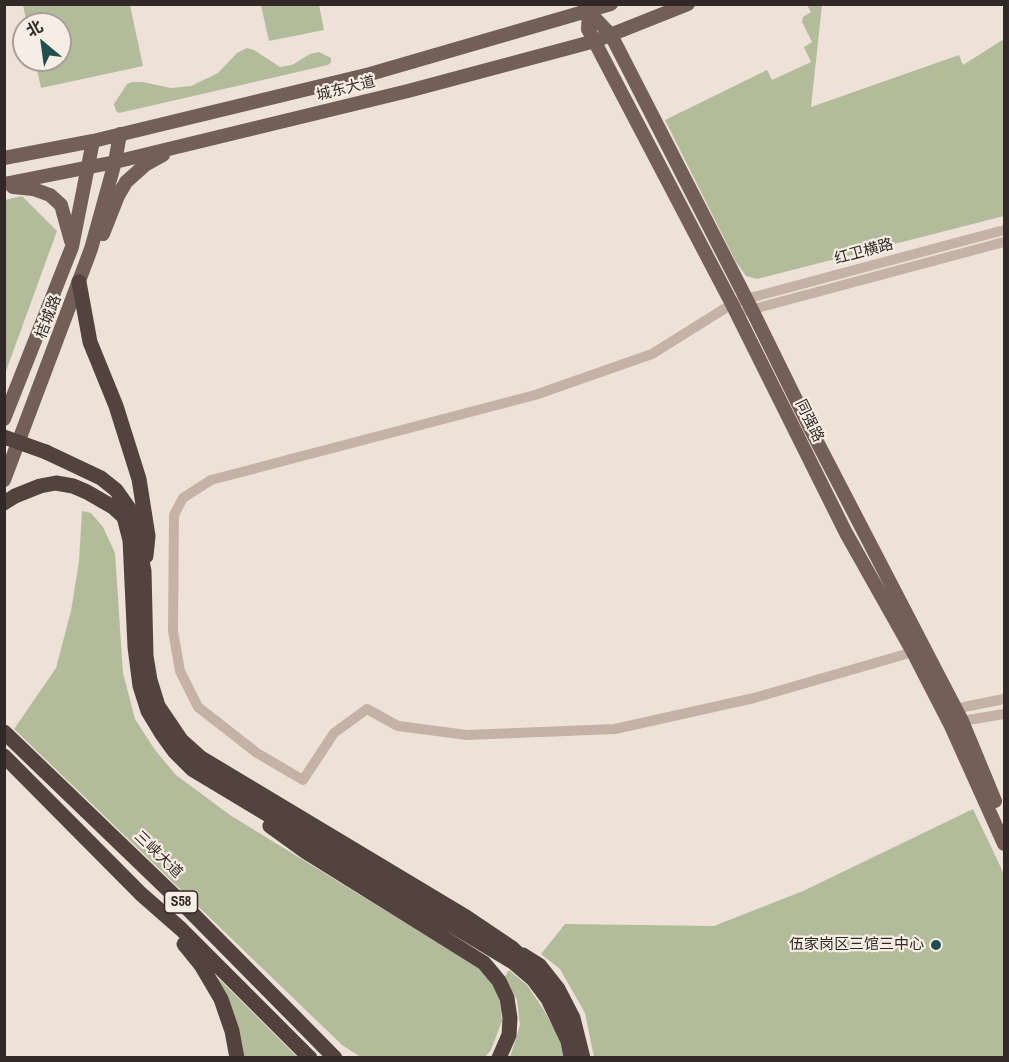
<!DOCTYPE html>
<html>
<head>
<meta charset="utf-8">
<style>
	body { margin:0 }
	#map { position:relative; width:1009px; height:1062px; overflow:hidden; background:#eee2d8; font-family:"Archivo Narrow","Noto Sans SC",sans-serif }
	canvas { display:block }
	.frame { position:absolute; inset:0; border:6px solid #322926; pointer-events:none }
	.north { position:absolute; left:12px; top:12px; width:60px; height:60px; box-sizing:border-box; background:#f7ede4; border:2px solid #a89f98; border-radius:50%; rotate:331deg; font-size:16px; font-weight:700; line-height:24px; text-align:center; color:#322926 }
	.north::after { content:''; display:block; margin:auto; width:21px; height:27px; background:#204f4f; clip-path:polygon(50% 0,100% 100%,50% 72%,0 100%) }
</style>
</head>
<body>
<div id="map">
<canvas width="1009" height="1062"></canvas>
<div class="frame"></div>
<div class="north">北</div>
</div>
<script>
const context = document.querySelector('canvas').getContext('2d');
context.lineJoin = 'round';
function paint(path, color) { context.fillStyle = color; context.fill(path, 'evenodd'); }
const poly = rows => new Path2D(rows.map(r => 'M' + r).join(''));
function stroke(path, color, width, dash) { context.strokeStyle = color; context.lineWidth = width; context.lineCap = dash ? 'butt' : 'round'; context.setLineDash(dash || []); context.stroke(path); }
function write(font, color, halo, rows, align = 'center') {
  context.font = font + ' "Archivo Narrow","Noto Sans SC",sans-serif'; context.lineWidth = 4.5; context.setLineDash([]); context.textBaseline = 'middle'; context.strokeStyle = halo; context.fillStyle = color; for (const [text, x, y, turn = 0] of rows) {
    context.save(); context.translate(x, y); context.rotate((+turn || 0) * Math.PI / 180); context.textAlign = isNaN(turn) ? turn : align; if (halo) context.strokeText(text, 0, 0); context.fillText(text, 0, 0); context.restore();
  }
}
paint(poly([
	[23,5,130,5,143,66,41,88,35,60,60,60,60,24,27,24],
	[261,5,319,5,324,30,269,41],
	[807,5,822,5,811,107,959,55,963,65,1004,39,1004,216,757,279,746,276,736,262,665,120,767,70,772,80,811,62,804,47,812,42,802,22,803,17,811,12],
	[247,48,254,50,280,67,292,65,310,54,319,52,331,58,331,62,328,65,211,92,119,113,116,111,114,104,127,84,132,82,143,82,171,88,191,86,218,73,237,53],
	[22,196,57,231,5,374,5,200],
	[82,511,91,513,103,527,115,553,123,673,135,719,155,750,176,775,230,815,487,973,499,996,502,1021,491,1050,485,1057,362,1058,342,1045,14,729,56,668,71,611,79,561],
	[973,809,1004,874,1004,1057,594,1057,585,1013,560,969,541,954,565,924,714,926,803,891],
	[210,970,297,1057,242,1057],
	[509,970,527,985,542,1007,560,1039,563,1057,510,1057,520,1025,517,1000,504,978]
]), '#b3bc9a');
stroke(poly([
	[746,311,1004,242],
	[913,652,754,698,615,729,467,735,398,726,367,709,334,733,303,780,257,753,198,707,180,671,173,631,174,515,183,498,211,480,535,395,652,354,732,304,746,299,1004,230],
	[949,710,1004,699],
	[956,722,1004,714]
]), '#c5b2a6', 10);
stroke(poly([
	[587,4,589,12,588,29,732,304,846,533,913,652,950,724,1004,844],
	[589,12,611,35,752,310,811,430,962,721,995,801],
	[4,158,93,141,370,74,611,4],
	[4,184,115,162,408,91,595,41,688,4],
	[13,187,33,189,50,195,61,205,71,241],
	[103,234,118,196,126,182,145,165,163,155],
	[4,419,72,247,93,141],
	[4,480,91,249,115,162,120,134]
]), '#725f58', 14);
stroke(poly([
	[79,282,90,342,116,406,139,479,148,536,146,556],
	[46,452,101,478,116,490,128,507,133,516,144,571,146,656,150,680,158,706,181,740,201,758,466,917,512,948,529,964],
	[4,503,15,496,40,486,56,483,73,486,87,492,113,507,124,517,130,540,135,647,140,686,148,711,162,734,175,752,192,769,513,962,533,979,548,999,568,1041,571,1058],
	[4,732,187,908,335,1058],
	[4,756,141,894,181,929,310,1058],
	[270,826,306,852,484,963,499,981,507,998,510,1018,509,1035,499,1058],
	[184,944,201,965,221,999,232,1031,237,1058],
	[523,955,539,965,558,989,573,1018,583,1058]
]), '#52433e', 15);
stroke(poly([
	[4,437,46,452]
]), '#52433e', 15);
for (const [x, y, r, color] of [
	[936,945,6,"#204f4f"]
]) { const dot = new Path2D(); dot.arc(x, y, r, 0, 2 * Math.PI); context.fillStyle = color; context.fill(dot); stroke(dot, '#f7ede4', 2); }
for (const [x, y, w] of [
	[181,902,33]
]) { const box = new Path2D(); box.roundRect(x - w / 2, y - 11, w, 22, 4.5); context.fillStyle = '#f7ede4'; context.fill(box); stroke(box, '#322926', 1.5); }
write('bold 14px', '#322926', null, [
	["S58",181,902]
]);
write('15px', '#322926', '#f7ede4', [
	["城东大道",346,89,-14],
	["红卫横路",864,252,-15],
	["桔城路",49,317,-69],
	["同强路",809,421,64],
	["三峡大道",158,855,44]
]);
write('15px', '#322926', '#f7ede4', [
	["伍家岗区三馆三中心",924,945]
], 'right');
</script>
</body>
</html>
